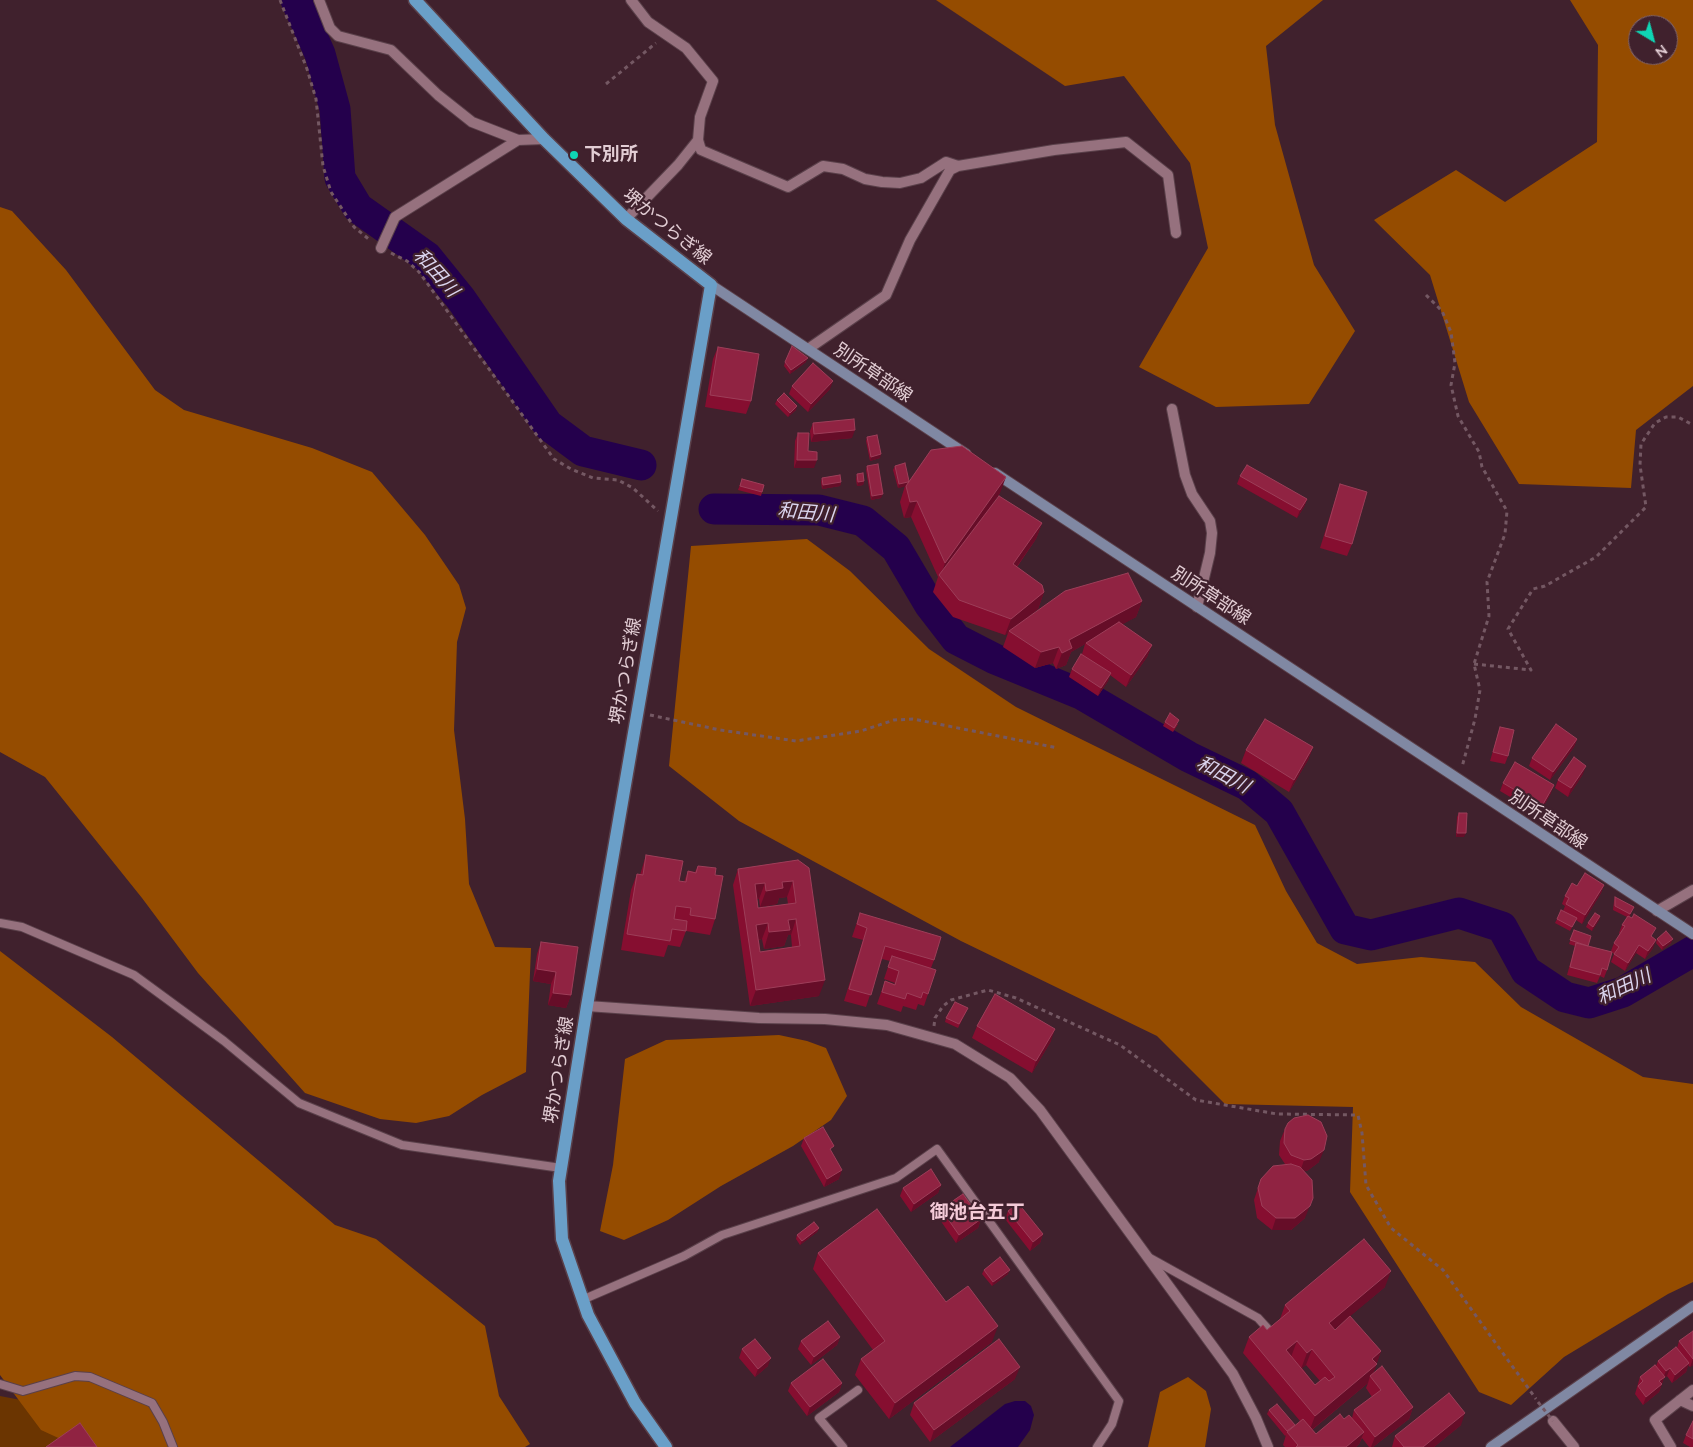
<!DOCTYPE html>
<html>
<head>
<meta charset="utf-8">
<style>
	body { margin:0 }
	#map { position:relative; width:1693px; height:1447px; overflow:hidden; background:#40212d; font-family:Mulish,sans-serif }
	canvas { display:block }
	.north { position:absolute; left:1628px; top:15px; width:50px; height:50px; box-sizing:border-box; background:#40212d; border:1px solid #816670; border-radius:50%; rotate:143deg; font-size:14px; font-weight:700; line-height:20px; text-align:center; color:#e2cdd4 }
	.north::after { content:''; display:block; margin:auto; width:18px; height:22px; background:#0fd5b4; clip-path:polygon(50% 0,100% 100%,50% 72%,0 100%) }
</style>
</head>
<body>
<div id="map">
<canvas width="1693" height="1447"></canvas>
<div class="north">N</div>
</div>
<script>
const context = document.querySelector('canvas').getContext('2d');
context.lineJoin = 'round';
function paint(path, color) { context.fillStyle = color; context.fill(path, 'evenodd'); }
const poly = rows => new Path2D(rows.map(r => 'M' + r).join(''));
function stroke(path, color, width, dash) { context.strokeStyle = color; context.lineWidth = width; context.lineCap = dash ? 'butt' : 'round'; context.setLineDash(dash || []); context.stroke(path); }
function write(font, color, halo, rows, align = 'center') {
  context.font = font + ' Mulish,"Noto Sans JP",sans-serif'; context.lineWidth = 4.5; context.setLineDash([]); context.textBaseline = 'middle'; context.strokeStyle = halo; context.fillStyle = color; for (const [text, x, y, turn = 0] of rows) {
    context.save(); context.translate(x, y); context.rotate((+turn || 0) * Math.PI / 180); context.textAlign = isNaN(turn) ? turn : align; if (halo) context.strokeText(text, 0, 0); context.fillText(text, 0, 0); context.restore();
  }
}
paint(poly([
	[0,1396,26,1401,160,1447,0,1447]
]), '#6b3501');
paint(poly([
	[936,0,1323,0,1266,46,1275,125,1314,265,1355,331,1309,404,1216,407,1139,367,1208,248,1190,163,1124,76,1065,86],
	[1570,0,1693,0,1693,386,1636,430,1631,488,1519,484,1469,402,1430,275,1374,220,1456,170,1505,202,1597,142,1598,45],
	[1638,25,1668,25,1668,55,1638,55],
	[0,207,12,211,66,270,155,390,184,410,312,448,372,472,425,535,459,585,466,608,457,642,454,730,465,819,469,884,495,947,531,948,526,1072,482,1095,449,1116,416,1123,380,1119,305,1093,198,973,142,898,45,777,0,752],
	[807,539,850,571,929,649,1016,707,1255,825,1286,891,1317,943,1357,964,1421,957,1475,962,1521,1007,1643,1077,1693,1084,1693,1282,1668,1294,1564,1357,1511,1405,1479,1392,1350,1192,1353,1107,1225,1104,1157,1036,961,941,739,821,669,766,691,546],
	[0,951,112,1037,335,1225,376,1239,485,1326,499,1396,530,1444,525,1447,78,1447,41,1430,0,1375],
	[779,1035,807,1041,826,1048,847,1096,831,1120,793,1146,721,1186,668,1220,624,1240,600,1231,613,1165,625,1059,666,1040],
	[1188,1377,1206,1391,1211,1409,1205,1447,1148,1447,1160,1392]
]), '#954c00');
paint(poly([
	[1015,1401,1025,1401,1031,1406,1034,1415,1030,1430,1018,1447,950,1447,1005,1404]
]), '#24004c');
stroke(poly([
	[296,0,320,54,335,109,340,178,358,208,427,257,461,299,548,425,583,451,641,465],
	[714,509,819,510,863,521,896,548,929,604,956,639,995,659,1083,695,1189,757,1247,785,1279,812,1345,929,1371,935,1459,913,1502,927,1526,971,1565,997,1589,1003,1623,992,1693,951]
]), '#24004c', 31);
const lane = poly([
	[0,923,22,927,134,975,224,1041,299,1103,402,1145,561,1168],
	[1150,1258,1258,1318,1268,1329],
	[582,1300,684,1256,722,1235,896,1178,937,1149,1119,1401,1112,1424,1097,1447],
	[0,1384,23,1391,75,1376,90,1377,152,1403,163,1422,173,1447],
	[843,1447,819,1418,858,1390]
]);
const street = poly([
	[319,0,330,28,338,36,391,50,438,95,472,122,518,140,544,139],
	[631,0,648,22,686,48,713,81,700,117,698,140,701,150,788,187,823,166,843,169,865,179,882,182,900,183,921,178,946,162,958,166],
	[626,219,678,165,698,140],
	[381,248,395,217,518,140],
	[808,349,886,295,910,240,950,170,958,166,1054,150,1126,142,1168,175,1176,233],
	[1172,409,1185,475,1192,494,1210,521,1212,533,1210,553,1197,607],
	[1657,911,1693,890],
	[587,1006,759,1018,825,1019,887,1025,955,1044,1010,1078,1040,1110,1233,1374,1256,1418,1268,1447],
	[1680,1400,1693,1406],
	[1553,1421,1574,1447],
	[1671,1447,1655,1420,1693,1390]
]);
const secondary = poly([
	[711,285,966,454],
	[995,473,1693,934],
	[1491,1447,1693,1306]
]);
const primary = poly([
	[415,0,544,139,626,219,711,285,587,1006,559,1181,562,1239,588,1315,635,1403,666,1447]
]);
stroke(lane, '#5a404a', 10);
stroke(street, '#5a404a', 12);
stroke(secondary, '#5a404a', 12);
stroke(primary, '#5a404a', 15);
stroke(poly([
	[280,0,307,69,316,99,323,166,331,192,354,227,371,241],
	[606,84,656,43],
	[391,253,407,261,419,272,554,459,571,469,593,478,618,480,633,488,658,511],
	[1426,295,1442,311,1451,332,1455,363,1451,385,1458,416,1479,452,1482,467,1507,511,1505,534,1487,582,1489,616,1474,664,1480,690,1475,719,1462,767],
	[1474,664,1531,670,1508,629,1533,589,1545,586,1596,557,1646,507,1640,465,1641,444,1655,423,1666,417,1678,417,1693,425],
	[650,715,720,730,796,741,861,731,894,720,913,719,1058,748],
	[934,1026,935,1018,943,1006,951,1000,988,990,1016,998,1120,1045,1196,1100,1277,1114,1358,1115,1362,1133,1366,1185,1391,1228,1443,1270,1536,1399]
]), '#745863', 3, [4, 4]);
stroke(lane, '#96717e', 8);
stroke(street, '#96717e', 10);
stroke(secondary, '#8088a3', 10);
stroke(primary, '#6a9fc8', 12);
stroke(poly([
	[1538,1402,1553,1421]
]), '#745863', 3, [4, 4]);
paint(poly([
	[718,347,751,401,746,414,705,407,713,359],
	[785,362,806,362,790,374,784,366],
	[792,386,830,389,808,412,789,394],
	[777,400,796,410,788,417,775,404],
	[813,423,852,438,811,442,810,431],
	[798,433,808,451,814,468,794,468,795,441],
	[867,437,880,458,870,461,866,441],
	[867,466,881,498,871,500,866,470],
	[895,466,909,481,1000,493,986,513,1042,523,1036,539,1017,567,1044,592,1038,609,1023,621,1142,601,1136,617,1122,624,1152,645,1147,657,1126,687,1110,675,1108,681,1098,696,1069,677,1072,669,1082,654,1085,644,1071,652,1066,665,1056,669,1053,663,1035,668,1003,647,1008,633,1005,635,953,617,933,592,938,577,911,517,904,518,900,502,905,486,898,488,893,470],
	[857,474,864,481,863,485,857,486,856,479],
	[1240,476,1307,499,1304,507,1297,518,1237,484],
	[822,478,841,482,840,486,822,489,821,482],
	[742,479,764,485,761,496,738,490],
	[1340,484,1352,544,1347,556,1320,548],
	[1165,722,1178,724,1173,732,1163,726],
	[1500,727,1508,756,1505,764,1490,761],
	[1577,739,1574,747,1550,780,1529,766,1532,758],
	[1313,747,1308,760,1289,792,1241,763,1246,750],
	[1583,774,1568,797,1555,788,1558,780],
	[1503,783,1551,793,1539,814,1500,791],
	[1459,813,1464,837,1456,837,1457,817],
	[646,855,679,881,684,882,688,871,695,872,698,866,715,875,715,919,710,935,686,931,680,947,668,945,664,957,621,950,631,890,637,874,640,875],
	[798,860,819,996,750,1006,733,885,738,869],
	[787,897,788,904,758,908,757,899,759,899,760,907,777,904,779,898],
	[788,935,791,935,792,947,760,952,759,940,762,939,764,949,784,946],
	[1604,885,1601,893,1582,924,1576,920,1570,931,1555,923,1557,919,1563,911,1565,906,1562,904,1565,896,1577,886],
	[1615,897,1634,907,1629,917,1653,938,1653,948,1645,959,1636,953,1625,971,1611,962,1614,954,1611,951,1614,943,1620,934,1619,933,1622,925,1627,917,1613,910,1614,901],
	[860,913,934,960,931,968,928,994,924,1006,918,1004,916,1010,903,1006,901,1012,877,1004,885,981,894,984,895,983,884,979,890,961,882,959,866,1007,844,1001,863,940,852,937],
	[1600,916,1599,920,1592,931,1586,927,1588,923],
	[1574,930,1607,970,1604,978,1600,976,1597,983,1567,975,1575,946,1569,944],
	[1657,939,1671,943,1662,950,1656,943],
	[541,942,571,995,566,1008,548,1005,551,984,533,981,537,954],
	[968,1008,958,1028,945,1022,946,1018],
	[977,1026,1051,1041,1032,1073,972,1038],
	[1285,1129,1319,1162,1307,1171,1304,1171,1305,1218,1291,1230,1272,1230,1257,1218,1254,1200,1261,1179,1285,1164,1279,1155,1280,1141],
	[804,1138,832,1152,839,1179,824,1187,801,1146],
	[941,1185,938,1193,911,1212,900,1196,903,1188],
	[941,1209,981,1219,978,1228,956,1243,938,1217],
	[1008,1211,1043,1234,1040,1243,1030,1251,1005,1219],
	[819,1228,817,1232,800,1245,796,1239,797,1235],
	[818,1253,946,1302,992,1342,889,1419,855,1375,861,1359,873,1350,813,1269],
	[984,1270,1008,1274,992,1286,982,1274],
	[1385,1287,1334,1329,1381,1351,1373,1373,1413,1407,1409,1419,1373,1447,1369,1447,1362,1438,1359,1444,1356,1447,1285,1447,1283,1445,1286,1435,1285,1436,1267,1414,1269,1410,1295,1425,1294,1427,1300,1421,1243,1353,1249,1337,1267,1330,1280,1319,1285,1305],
	[1306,1365,1320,1381,1315,1385,1302,1368],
	[1368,1383,1366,1388,1372,1397,1354,1410,1352,1418,1344,1419,1316,1434,1312,1430],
	[1693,1331,1693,1365,1690,1367,1688,1365,1686,1372,1672,1383,1667,1376,1664,1378,1659,1392,1643,1405,1635,1394,1640,1377,1656,1366,1658,1361,1677,1348,1679,1341],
	[840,1337,837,1345,811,1365,798,1349,801,1341],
	[742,1349,768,1366,755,1377,739,1358],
	[1015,1379,930,1442,910,1415,914,1403],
	[791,1383,842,1383,839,1392,807,1416,788,1391],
	[1693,1421,1693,1447,1690,1447,1683,1443,1686,1435],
	[1461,1425,1434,1447,1392,1447,1395,1436]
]), '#860e30');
paint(poly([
	[808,358,806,362,790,374,791,370],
	[833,381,830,389,808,412,811,404],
	[797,406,796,410,788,417,790,413],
	[855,430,852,438,811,442,814,434],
	[881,454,880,458,870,461,871,457],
	[797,460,817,460,814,468,794,468],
	[1006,477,1000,493,940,578,945,563],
	[864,481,863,485,857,486,858,482],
	[841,482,840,486,822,489,823,485],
	[910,482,908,486,898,488,899,484],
	[883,494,881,498,871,500,872,496],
	[1307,499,1304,507,1297,518,1300,510],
	[917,501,911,517,904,518,910,502],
	[1042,523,1036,539,1007,580,1013,564],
	[1044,592,1038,609,1010,631,1009,631,1008,633,1005,635,1011,619],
	[1142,601,1136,617,1087,644,1086,643,1085,644,1071,652,1066,665,1056,669,1062,653,1069,640],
	[1152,645,1147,657,1126,687,1131,675],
	[1059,647,1053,663,1035,668,1041,652],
	[1111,673,1108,681,1098,696,1101,688],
	[1577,739,1574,747,1550,780,1553,772],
	[1313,747,1308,760,1289,792,1294,780],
	[1586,766,1583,774,1568,797,1571,788],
	[1554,785,1551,793,1539,814,1542,806],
	[1457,833,1466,833,1464,837,1456,837],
	[793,881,787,897,779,898,777,904,760,907,766,891,782,882],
	[765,883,759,899,749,900,755,884],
	[1604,885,1601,893,1582,924,1585,915],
	[1600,916,1599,920,1592,931,1593,927],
	[796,919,791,935,788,935,784,946,764,949,769,932,788,920],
	[768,923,762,939,751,941,756,925],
	[1673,939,1671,943,1662,950,1663,946],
	[1656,940,1653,948,1645,959,1648,951],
	[1639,945,1636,953,1625,971,1628,963],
	[537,969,556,972,551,984,533,981],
	[825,980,819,996,750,1006,756,990],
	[553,993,571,995,566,1008,548,1005],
	[1055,1029,1051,1041,1032,1073,1036,1061],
	[1324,1150,1319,1162,1307,1171,1300,1172,1304,1160],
	[842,1170,839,1179,824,1187,827,1179],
	[941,1185,938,1193,911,1212,914,1204],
	[1313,1198,1305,1218,1291,1230,1272,1230,1276,1218],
	[981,1219,978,1228,956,1243,959,1235],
	[819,1228,817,1232,800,1245,802,1241],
	[1043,1234,1040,1243,1030,1251,1033,1242],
	[1010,1270,1008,1274,992,1286,993,1282],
	[1391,1271,1385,1287,1323,1339,1329,1323],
	[998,1326,992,1342,889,1419,895,1403],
	[840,1337,837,1345,811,1365,814,1357],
	[1297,1341,1291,1357,1286,1350],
	[1312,1349,1306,1365,1301,1369,1307,1353],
	[1381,1351,1372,1378,1370,1376,1368,1383,1309,1432,1315,1416,1372,1359],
	[771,1358,768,1366,755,1377,758,1369],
	[1693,1359,1693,1365,1690,1367],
	[1689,1363,1686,1372,1672,1383,1675,1375],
	[1020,1367,1015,1379,930,1442,934,1430],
	[1670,1368,1667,1376,1664,1378,1659,1392,1643,1405,1646,1397,1659,1381,1663,1378,1666,1371],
	[842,1383,839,1392,807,1416,810,1407],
	[1413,1407,1409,1419,1373,1447,1371,1447,1375,1437],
	[1465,1413,1461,1425,1434,1447,1423,1447],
	[1364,1432,1359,1444,1356,1447,1346,1447]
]), '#660d28');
const building = poly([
	[792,346,808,358,791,370,785,362,792,346],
	[718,347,759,354,751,401,710,395,718,347],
	[813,363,833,381,811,404,792,386,813,363],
	[784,393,797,406,790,413,777,400,784,393],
	[854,419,855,430,814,434,813,423,854,419],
	[798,433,809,433,808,451,817,452,817,460,797,460,798,433],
	[877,435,881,454,871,457,867,437,877,435],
	[962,446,1006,477,945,563,917,501,910,502,906,486,931,450,962,446],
	[905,463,909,481,908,482,899,484,895,466,905,463],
	[878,464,883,494,872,496,867,466,878,464],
	[1247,465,1307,499,1300,510,1240,476,1247,465],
	[863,473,864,481,858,482,857,474,863,473],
	[840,475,841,482,823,485,822,478,840,475],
	[742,479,764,485,762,492,740,486,742,479],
	[1340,484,1367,492,1352,544,1325,536,1340,484],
	[999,496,1042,523,1013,564,1042,585,1044,592,1011,619,959,600,939,575,999,496],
	[1128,573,1142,601,1069,640,1072,648,1062,653,1059,647,1041,652,1009,631,1065,591,1128,573],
	[1119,622,1152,645,1131,675,1086,643,1119,622],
	[1081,654,1111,673,1101,688,1072,669,1081,654],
	[1170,713,1179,720,1174,728,1165,722,1170,713],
	[1265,719,1313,747,1294,780,1246,750,1265,719],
	[1556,724,1577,739,1553,772,1532,758,1556,724],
	[1500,727,1514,730,1508,756,1493,752,1500,727],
	[1574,757,1586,766,1571,788,1558,780,1574,757],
	[1515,762,1554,785,1542,806,1503,783,1515,762],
	[1459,813,1467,813,1466,833,1457,833,1459,813],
	[646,855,683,861,679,881,686,882,688,871,696,873,698,866,716,868,715,875,723,876,715,919,690,915,691,908,676,906,674,919,687,921,686,931,672,929,670,941,627,934,637,874,643,875,646,855],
	[798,860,809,868,825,980,756,990,738,869,798,860],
	[793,881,796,903,758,908,755,884,765,883,766,891,783,888,782,882,793,881],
	[796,919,800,946,760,952,756,925,768,923,769,932,790,930,788,920,796,919],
	[1585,873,1604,885,1585,915,1566,904,1569,898,1565,896,1572,883,1577,886,1585,873],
	[1615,897,1634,907,1630,914,1615,906,1615,897],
	[1561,910,1577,918,1572,927,1557,919,1561,910],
	[860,913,941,937,934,960,885,946,871,995,849,989,867,928,857,924,860,913],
	[1595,913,1600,916,1593,927,1588,923,1595,913],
	[1634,914,1656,928,1651,936,1656,940,1648,951,1639,945,1628,963,1614,954,1619,947,1614,943,1625,926,1622,925,1628,916,1632,918,1634,914],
	[1574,930,1591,936,1588,946,1570,940,1574,930],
	[1666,931,1673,939,1663,946,1657,939,1666,931],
	[541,942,578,947,571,995,553,993,556,972,537,969,541,942],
	[1576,943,1612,952,1607,970,1602,968,1600,975,1570,967,1576,943],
	[892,956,936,970,928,994,923,992,921,998,907,993,905,999,882,992,885,981,895,985,899,971,888,967,892,956],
	[995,994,1055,1029,1036,1061,977,1026,995,994],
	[955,1002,968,1008,959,1024,946,1018,955,1002],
	[1308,1115,1321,1122,1327,1136,1324,1150,1311,1159,1304,1160,1291,1155,1284,1143,1285,1129,1288,1123,1294,1118,1308,1115],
	[823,1127,834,1146,830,1149,842,1170,827,1179,804,1138,823,1127],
	[1291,1164,1300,1167,1312,1180,1313,1198,1310,1206,1295,1218,1276,1218,1262,1206,1258,1188,1261,1179,1273,1166,1291,1164],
	[931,1169,941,1185,914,1204,903,1188,931,1169],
	[963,1194,981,1219,959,1235,941,1209,963,1194],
	[1018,1203,1043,1234,1033,1242,1008,1211,1018,1203],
	[877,1209,946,1302,968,1286,998,1326,895,1403,861,1359,885,1341,818,1253,877,1209],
	[814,1222,819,1228,802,1241,797,1235,814,1222],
	[1364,1239,1391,1271,1329,1323,1335,1330,1350,1316,1381,1351,1372,1359,1377,1364,1315,1416,1249,1337,1263,1325,1267,1330,1290,1311,1285,1305,1364,1239],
	[1297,1341,1307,1353,1312,1349,1335,1377,1329,1381,1325,1377,1315,1385,1286,1350,1297,1341],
	[1000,1257,1010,1270,993,1282,984,1270,1000,1257],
	[828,1321,840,1337,814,1357,801,1341,828,1321],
	[1693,1331,1693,1359,1679,1341,1693,1331],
	[755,1339,771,1358,758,1369,742,1349,755,1339],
	[999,1339,1020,1367,934,1430,914,1403,999,1339],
	[1676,1347,1689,1363,1675,1375,1670,1368,1666,1371,1658,1361,1676,1347],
	[823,1359,842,1383,810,1407,791,1383,823,1359],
	[1655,1365,1665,1377,1659,1381,1662,1384,1646,1397,1638,1386,1643,1381,1640,1377,1655,1365],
	[1382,1366,1413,1407,1375,1437,1354,1410,1381,1390,1370,1376,1382,1366],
	[1449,1393,1465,1413,1423,1447,1404,1447,1395,1436,1449,1393],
	[1277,1404,1295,1425,1287,1431,1269,1410,1277,1404],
	[1340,1414,1344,1419,1349,1415,1364,1432,1346,1447,1296,1447,1298,1445,1287,1432,1303,1419,1316,1434,1340,1414],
	[1693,1421,1693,1439,1686,1435,1693,1421],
	[80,1423,97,1447,46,1447,80,1423]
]);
paint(building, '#902342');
stroke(building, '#9d3e59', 1);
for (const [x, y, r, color] of [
	[574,155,5,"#0fd5b4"]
]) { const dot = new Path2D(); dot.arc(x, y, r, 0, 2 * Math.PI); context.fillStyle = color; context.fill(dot); stroke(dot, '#40212d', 2); }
write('bold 18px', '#e2cdd4', '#40212d', [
	["下別所",584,155]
], 'left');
write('18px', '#e2cdd4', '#40212d', [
	["堺かつらぎ線",667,227,39],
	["別所草部線",873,373,34],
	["別所草部線",1211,596,33],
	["堺かつらぎ線",626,671,-80],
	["別所草部線",1548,820,34],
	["堺かつらぎ線",559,1070,-81]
]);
write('italic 19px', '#dad4ee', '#40212d', [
	["和田川",436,273,48],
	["和田川",806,513,5],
	["和田川",1223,775,28],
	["和田川",1624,987,-25]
]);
write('bold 19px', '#f4cbd8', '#40212d', [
	["御池台五丁",977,1212]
]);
</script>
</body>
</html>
